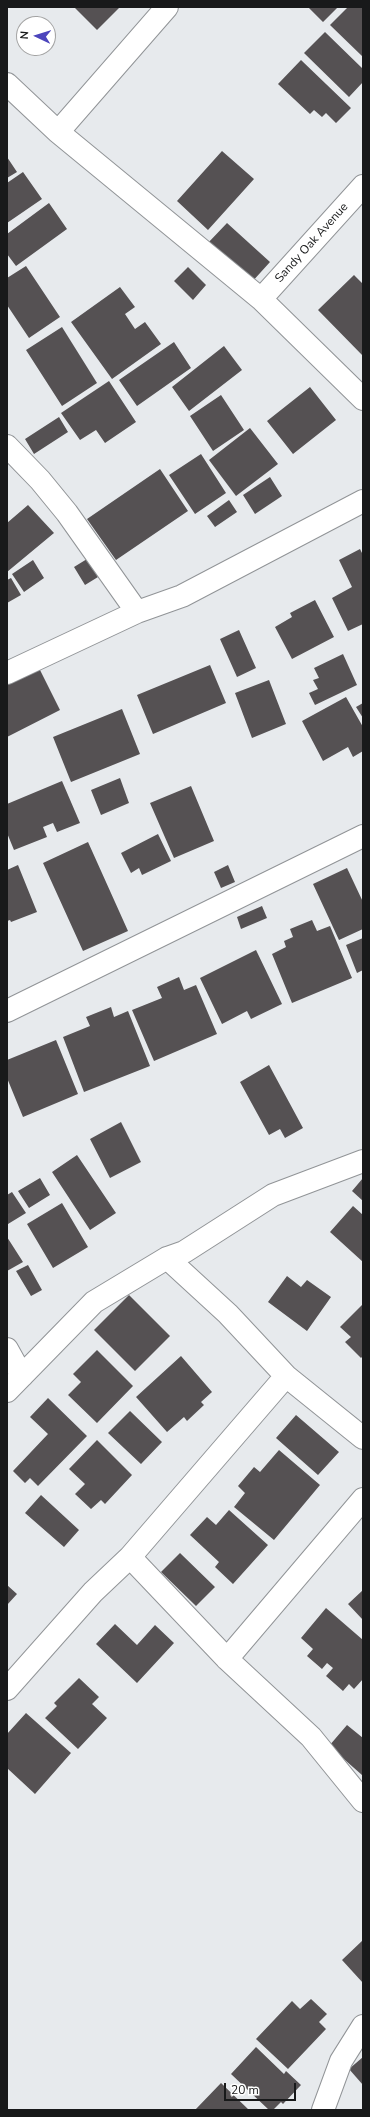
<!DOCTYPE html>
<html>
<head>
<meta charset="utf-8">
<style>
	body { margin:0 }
	#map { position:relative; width:370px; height:2117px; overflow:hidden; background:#e7eaed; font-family:"Nunito Sans",sans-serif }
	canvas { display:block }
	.frame { position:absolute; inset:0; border:8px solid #18191a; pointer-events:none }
	.north { position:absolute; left:16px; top:16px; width:40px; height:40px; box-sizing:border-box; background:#fff; border:1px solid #a3a3a3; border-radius:50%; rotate:274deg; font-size:11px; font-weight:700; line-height:16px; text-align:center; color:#18191a }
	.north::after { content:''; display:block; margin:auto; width:14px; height:18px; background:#4c45bc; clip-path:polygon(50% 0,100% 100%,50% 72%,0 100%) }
	.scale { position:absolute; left:224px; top:2083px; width:72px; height:18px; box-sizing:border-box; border:2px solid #18191a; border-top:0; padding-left:5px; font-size:12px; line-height:14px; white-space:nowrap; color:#18191a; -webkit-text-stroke:3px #fff; paint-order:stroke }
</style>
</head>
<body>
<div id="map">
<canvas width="370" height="2117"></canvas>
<div class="frame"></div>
<div class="north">N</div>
<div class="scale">20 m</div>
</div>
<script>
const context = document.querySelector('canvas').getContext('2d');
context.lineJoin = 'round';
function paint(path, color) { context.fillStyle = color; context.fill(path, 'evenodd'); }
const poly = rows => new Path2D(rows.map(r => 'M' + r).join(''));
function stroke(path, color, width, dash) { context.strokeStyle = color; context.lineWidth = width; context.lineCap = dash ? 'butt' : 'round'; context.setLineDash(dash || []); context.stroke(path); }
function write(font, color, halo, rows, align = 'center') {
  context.font = font + ' "Nunito Sans",sans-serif'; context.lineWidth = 4; context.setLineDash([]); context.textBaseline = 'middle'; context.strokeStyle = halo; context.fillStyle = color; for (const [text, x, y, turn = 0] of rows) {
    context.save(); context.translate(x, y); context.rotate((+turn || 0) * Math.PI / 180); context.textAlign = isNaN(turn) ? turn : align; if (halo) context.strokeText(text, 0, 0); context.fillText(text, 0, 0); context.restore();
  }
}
paint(poly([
	[74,7,120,7,97,30],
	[308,7,338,7,323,22],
	[348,7,363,7,363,57,330,25],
	[325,32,363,69,363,82,349,97,304,53],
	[301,60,351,108,336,123,326,113,322,117,314,110,310,114,278,84],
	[222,151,254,179,208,230,177,201],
	[7,157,17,172,7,178],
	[23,172,42,199,7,223,7,183],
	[49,203,67,229,16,266,7,254,7,234],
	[227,223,270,262,251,283,207,244],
	[26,266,60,317,29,338,7,305,7,278],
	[188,267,206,285,193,300,174,281],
	[354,275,363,284,363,356,318,310],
	[120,287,135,307,125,314,135,329,145,322,161,344,112,379,71,322],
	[62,327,97,383,62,406,26,350],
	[174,342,191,368,137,406,119,380],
	[224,346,242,370,189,411,172,387],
	[109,381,136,422,105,443,96,430,80,440,61,413],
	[310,387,336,420,293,454,267,421],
	[221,395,244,430,213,451,190,416],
	[59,417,68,432,34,454,25,439],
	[250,428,278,464,236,496,209,460],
	[201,454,226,493,195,514,169,475],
	[160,469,188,511,116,560,87,519],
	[270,477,282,496,255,514,243,495],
	[229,500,237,512,215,527,207,516],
	[28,505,54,533,7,572,7,523],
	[360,549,363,555,363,624,348,631,332,598,352,587,339,560],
	[87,559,98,577,85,585,74,567],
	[33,560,44,578,24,592,12,574],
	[11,578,21,595,7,603,7,580],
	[315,600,334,637,292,659,275,627,292,617,290,613],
	[239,630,256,668,237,677,220,639],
	[343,654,357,685,315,705,309,693,318,689,313,680,319,678,314,668],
	[210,665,226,703,153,734,137,695],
	[39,668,60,710,7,737,7,685],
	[269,680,286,724,252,738,235,693],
	[346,697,363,727,363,751,353,757,348,747,323,761,302,721],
	[363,703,363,718,356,707],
	[122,709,140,754,71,782,53,737],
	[120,778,129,803,101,815,91,790],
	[62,781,80,823,57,832,53,823,43,827,47,837,14,850,7,833,7,804],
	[191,786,214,841,174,858,150,803],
	[158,834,171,861,142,875,139,868,131,873,121,853],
	[88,842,128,931,83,951,43,863],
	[18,865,37,912,11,922,10,920,7,921,7,870],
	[228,865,235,882,221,888,214,872],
	[347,868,363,902,363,929,339,940,313,884],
	[262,906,267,918,241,929,237,917],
	[312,920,317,931,330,926,352,978,292,1003,272,954,286,947,284,941,293,937,290,929],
	[363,938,363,970,357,973,346,945],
	[256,950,282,1004,251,1019,247,1011,222,1024,200,978],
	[179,977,184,990,196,985,217,1034,154,1061,132,1010,162,998,157,987],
	[111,1007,114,1017,128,1011,150,1066,84,1092,63,1037,90,1026,86,1017],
	[56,1040,78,1094,23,1117,7,1078,7,1060],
	[269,1065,303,1128,285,1138,280,1129,269,1135,240,1082],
	[121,1122,141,1162,110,1178,90,1139],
	[77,1155,116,1213,90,1230,52,1172],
	[40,1178,50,1195,29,1208,18,1191],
	[363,1178,363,1201,352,1191],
	[12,1192,26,1213,8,1224,7,1195],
	[62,1203,88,1247,53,1268,27,1224],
	[353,1206,363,1215,363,1262,330,1232],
	[7,1237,23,1262,7,1271],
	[28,1265,42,1290,31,1296,16,1271],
	[287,1276,301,1287,307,1280,331,1297,307,1331,268,1302],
	[129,1295,170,1336,135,1371,94,1330],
	[363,1304,363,1356,361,1358,345,1342,351,1337,340,1327],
	[97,1350,133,1386,97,1423,68,1395,81,1382,73,1374],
	[181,1356,212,1392,201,1402,204,1405,187,1421,184,1417,167,1432,136,1397],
	[48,1398,87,1436,38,1486,30,1478,25,1483,13,1471,48,1434,30,1417],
	[130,1411,162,1442,141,1464,108,1433],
	[296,1415,339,1452,318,1475,276,1438],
	[97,1440,132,1475,105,1504,101,1500,91,1509,75,1494,85,1484,69,1469],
	[279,1450,320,1485,274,1540,234,1507,245,1493,238,1486,254,1467,260,1472],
	[41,1495,79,1530,64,1547,25,1513],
	[229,1510,268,1545,233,1584,215,1567,219,1562,190,1535,207,1517,216,1525],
	[180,1553,215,1587,196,1606,161,1572],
	[7,1585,17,1594,7,1605],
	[363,1590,363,1620,348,1604],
	[326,1608,363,1640,363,1679,354,1689,349,1684,343,1691,326,1676,333,1668,327,1663,322,1669,307,1656,313,1649,301,1638],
	[115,1624,137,1645,155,1625,174,1643,137,1683,96,1644],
	[79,1678,99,1697,92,1704,107,1718,78,1749,45,1718,57,1706,54,1703],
	[26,1713,71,1753,35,1794,7,1768,7,1734],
	[347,1725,363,1738,362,1775,329,1746],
	[363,1940,363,1983,342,1960],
	[311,1999,327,2014,319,2022,326,2029,288,2069,256,2039,292,2001,300,2009],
	[256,2047,284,2074,286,2071,301,2085,283,2104,281,2102,273,2110,269,2110,231,2074],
	[363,2057,363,2085,349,2069],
	[221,2083,249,2110,195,2110]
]), '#555153');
const minor = poly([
	[7,84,58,132,261,299,363,399],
	[58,132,167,7],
	[261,299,363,186],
	[7,446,40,480,67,513,137,612],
	[7,673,137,612,182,596,363,501],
	[7,1011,363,836],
	[167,1258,228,1314,286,1376,363,1438],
	[7,1349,22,1376],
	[7,1391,94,1302,167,1258,184,1252,273,1195,363,1161],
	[130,1557,227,1659,311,1737,363,1801],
	[227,1659,363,1499],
	[7,1689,93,1592,130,1557,286,1376],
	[323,2110,341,2061,363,2026]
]);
stroke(minor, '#919497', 24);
stroke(minor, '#fff', 22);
write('12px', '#18191a', '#fff', [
	["Sandy Oak Avenue",312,243,-48]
]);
</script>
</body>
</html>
